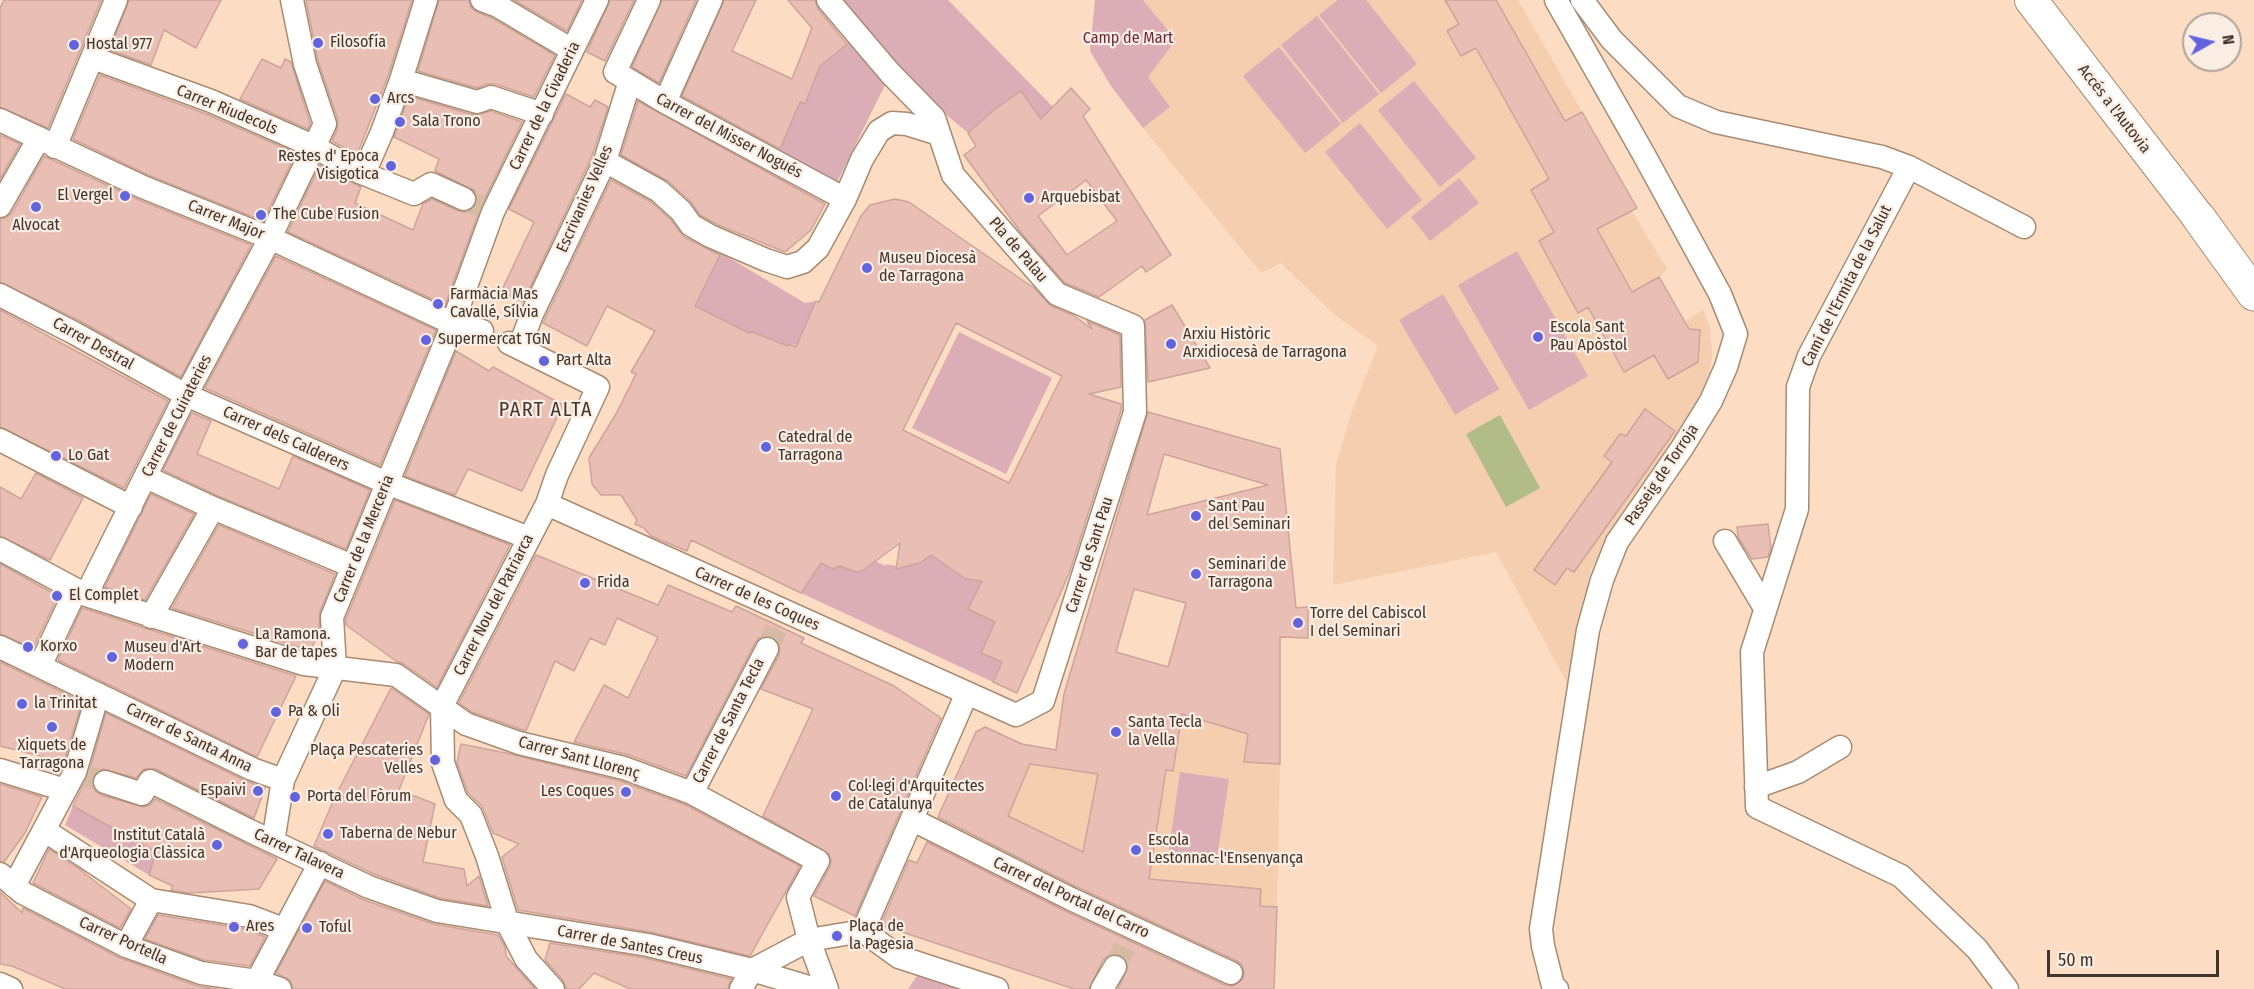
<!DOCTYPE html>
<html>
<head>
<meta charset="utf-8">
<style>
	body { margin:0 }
	#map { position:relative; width:2254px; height:989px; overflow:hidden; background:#fcdcc2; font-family:"Fira Sans Condensed",sans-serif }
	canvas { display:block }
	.north { position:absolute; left:2182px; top:12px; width:60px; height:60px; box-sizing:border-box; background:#faede3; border:2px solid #b0a399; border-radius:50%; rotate:82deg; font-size:16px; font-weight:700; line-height:24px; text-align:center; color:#41342a }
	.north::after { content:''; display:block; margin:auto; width:21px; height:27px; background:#6164dd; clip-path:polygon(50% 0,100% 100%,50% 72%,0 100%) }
	.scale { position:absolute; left:2047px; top:950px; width:172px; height:27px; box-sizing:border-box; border:3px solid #41342a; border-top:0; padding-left:8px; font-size:18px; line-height:21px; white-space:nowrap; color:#41342a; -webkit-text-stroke:4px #faede3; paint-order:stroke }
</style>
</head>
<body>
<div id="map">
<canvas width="2254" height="989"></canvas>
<div class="north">N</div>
<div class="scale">50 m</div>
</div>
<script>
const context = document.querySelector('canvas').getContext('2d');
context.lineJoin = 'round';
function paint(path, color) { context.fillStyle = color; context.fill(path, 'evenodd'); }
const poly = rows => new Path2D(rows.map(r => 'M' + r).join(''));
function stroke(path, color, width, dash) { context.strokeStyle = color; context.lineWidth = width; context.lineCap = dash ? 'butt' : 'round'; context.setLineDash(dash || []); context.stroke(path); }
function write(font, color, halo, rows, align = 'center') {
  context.font = font + ' "Fira Sans Condensed",sans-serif'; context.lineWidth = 4.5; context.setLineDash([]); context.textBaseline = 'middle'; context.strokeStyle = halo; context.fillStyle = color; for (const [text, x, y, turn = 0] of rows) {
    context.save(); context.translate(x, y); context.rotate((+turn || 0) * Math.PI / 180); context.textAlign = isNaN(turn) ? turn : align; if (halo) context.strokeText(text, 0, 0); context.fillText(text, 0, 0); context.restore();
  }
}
paint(poly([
	[1143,0,1518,0,1637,208,1632,211,1667,269,1660,277,1685,322,1703,310,1710,328,1712,353,1710,376,1687,428,1591,569,1570,688,1496,552,1333,585,1336,465,1352,411,1378,346,1335,315,1281,263,1261,273,1143,128,1169,107,1148,77,1176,40],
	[1063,700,1177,712,1248,734,1244,762,1280,764,1277,907,1211,905,1202,952,935,822,976,732,1033,750,1036,747,1055,750]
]), '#f4ceaf');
paint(poly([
	[839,0,948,0,1053,107,1041,119,1021,92,995,109,968,133,942,111,870,36],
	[1095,0,1143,0,1176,40,1148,77,1170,107,1143,128,1111,86,1090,51],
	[1338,0,1366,0,1417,64,1381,93,1319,15],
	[1317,16,1379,94,1343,123,1281,45],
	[850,41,886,83,834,188,777,156,800,102,828,47,834,54],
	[1279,47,1341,124,1305,153,1243,76],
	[1414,81,1476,158,1440,187,1378,110],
	[1360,123,1422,200,1387,229,1325,152],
	[1459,178,1479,203,1430,241,1411,217],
	[1517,251,1588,376,1529,410,1458,285],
	[721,253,805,303,816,301,797,345,789,344,788,346,777,341,769,343,767,338,752,332,729,338,734,325,695,306],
	[1443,294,1499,389,1455,415,1399,320],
	[959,332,1052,378,1006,474,912,428],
	[934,549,983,579,968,609,1003,626,990,632,982,653,1002,662,993,682,801,593,807,570,815,573,821,563,833,569,840,566,856,572,867,568,871,559,886,566,887,564,896,566,896,568,903,568,903,566,920,563],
	[1180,772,1229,779,1216,864,1168,857],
	[73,806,156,853,149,875,65,825],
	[919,973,972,989,908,989]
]), '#dbadb7');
paint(poly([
	[1500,415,1540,488,1506,507,1466,434]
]), '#b1bc88');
const building = poly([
	[4,0,101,0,48,128,0,107,0,8,4,0],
	[129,0,221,0,196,48,164,30,151,65,110,50,129,0],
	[306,0,412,0,388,76,357,155,332,141,337,130,338,120,318,61,306,0],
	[439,0,469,0,471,8,477,12,492,18,555,55,534,97,495,84,486,84,477,88,418,71,439,0],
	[514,0,582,0,567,31,514,0],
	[610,0,634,0,605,61,587,52,610,0],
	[662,0,696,0,659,83,632,67,662,0],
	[724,0,756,0,732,51,792,79,812,28,788,0,815,0,818,9,847,44,820,66,805,104,800,102,780,149,682,96,724,0],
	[1445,0,1496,0,1565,121,1582,112,1637,208,1597,229,1632,292,1659,277,1689,329,1700,330,1698,362,1668,379,1654,355,1624,372,1588,307,1578,313,1539,241,1554,232,1531,190,1549,179,1476,48,1461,56,1447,31,1459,24,1445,0],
	[262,59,281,68,285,59,291,62,310,123,308,129,240,99,262,59],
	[100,75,206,114,296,153,263,221,148,175,73,139,100,75],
	[1071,88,1090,109,1083,116,1171,255,1146,272,1142,266,1099,297,1065,283,1023,235,964,155,976,146,968,133,995,109,1021,91,1041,119,1071,88],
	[1086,180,1117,221,1067,255,1038,216,1086,180],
	[566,94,590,107,595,100,608,107,592,156,523,302,501,292,534,222,509,209,566,94],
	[409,96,473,115,491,111,522,122,481,206,445,305,288,232,320,165,361,187,355,203,413,230,423,204,432,199,459,211,466,212,472,210,477,198,475,191,435,171,439,159,394,137,409,96],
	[638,101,825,204,811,230,785,252,716,224,700,215,690,201,668,181,621,155,638,101],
	[0,135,20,144,0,179,0,135],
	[44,156,137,199,251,245,181,377,80,321,0,282,0,219,6,218,12,213,44,156],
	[611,180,651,202,671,220,684,237,720,255,695,306,749,333,752,332,788,346,789,344,796,347,816,301,819,302,861,216,870,205,895,199,909,202,968,243,1034,288,1051,306,1073,315,1092,329,1087,321,1120,335,1121,387,1089,394,1121,404,1121,410,1070,571,1017,693,993,682,1002,662,981,653,995,622,968,609,982,581,966,579,931,555,920,563,896,569,900,543,862,571,856,572,840,566,833,569,821,563,801,593,691,540,687,551,651,536,644,528,635,524,637,520,621,495,601,495,592,484,589,458,616,414,636,374,631,372,655,331,607,306,587,346,543,323,611,180],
	[956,323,1062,376,1009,483,903,430,956,323],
	[276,256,436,330,380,465,205,388,276,256],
	[1172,305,1210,368,1148,382,1145,320,1172,305],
	[0,310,168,401,124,488,0,427,0,310],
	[456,351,489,371,493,367,563,405,522,491,468,469,455,495,405,476,456,351],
	[1645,409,1675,431,1574,572,1567,568,1555,585,1534,570,1612,462,1604,456,1620,434,1626,436,1645,409],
	[1148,412,1280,449,1296,608,1308,607,1308,638,1280,637,1280,764,1244,762,1248,734,1182,714,1173,771,1166,770,1149,879,1261,889,1260,906,1277,907,1274,989,1118,989,1128,967,1122,956,1115,954,1108,956,1103,960,1089,989,1074,989,884,926,882,922,909,860,917,863,927,842,1065,911,1225,985,1233,986,1243,979,1244,971,1242,965,1237,961,1077,887,938,817,976,732,985,727,1022,744,1056,750,1064,694,1148,412],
	[1164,454,1268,485,1147,515,1164,454],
	[1134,589,1186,603,1168,667,1116,652,1134,589],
	[1030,764,1098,774,1083,852,1008,816,1030,764],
	[192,413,211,421,197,454,258,480,279,489,293,456,370,490,346,549,218,496,163,470,192,413],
	[36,473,83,498,50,560,0,536,0,487,21,499,36,473],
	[151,494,194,514,145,600,105,587,151,494],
	[395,500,510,545,437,687,404,664,396,661,346,625,346,619,395,500],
	[1768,524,1771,548,1768,557,1752,559,1738,537,1737,527,1768,524],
	[219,525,335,574,320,612,319,629,311,651,172,608,219,525],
	[536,555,658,605,668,585,732,612,736,606,804,638,801,643,894,686,941,718,855,916,814,896,830,867,831,860,829,854,763,816,813,709,761,689,779,655,780,648,774,637,766,636,759,638,755,643,686,776,629,755,574,742,604,685,628,698,658,637,617,618,605,645,590,638,574,671,555,661,526,731,472,712,459,703,536,555],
	[0,564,58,596,33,648,0,634,0,564],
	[82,608,296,676,257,757,58,660,82,608],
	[0,662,82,702,64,762,0,746,0,662],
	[391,688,429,714,399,790,435,804,423,862,464,869,467,886,479,876,488,906,440,898,374,874,314,846,334,799,391,688],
	[106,713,246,781,265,788,254,818,156,769,144,769,136,778,103,769,96,772,92,778,95,791,101,795,143,807,150,805,155,799,277,859,259,889,189,893,171,890,173,886,149,875,156,852,73,806,88,776,106,713],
	[461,744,506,753,620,781,686,805,800,866,750,956,650,932,518,910,502,857,519,844,493,833,482,806,468,793,457,763,461,744],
	[0,784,42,797,25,833,4,862,0,861,0,784],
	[49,849,79,869,131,909,120,928,33,883,49,849],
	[325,881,364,900,433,924,498,935,505,947,506,956,535,989,293,989,290,980,276,973,325,881],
	[0,892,22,913,23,908,120,958,197,986,218,989,65,989,12,966,0,964,0,892],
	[158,915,245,929,265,937,250,966,204,960,145,939,158,915],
	[550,943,645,958,731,979,728,989,630,989,594,973,579,989,566,989,563,980,545,960,550,943]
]);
paint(building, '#e8beb5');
stroke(building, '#cda49b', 1.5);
stroke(poly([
	[464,199,488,210],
	[767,649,778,625],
	[83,775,105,782],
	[1115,967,1130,936]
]), '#d7baa4', 22, [22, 11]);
const street = poly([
	[482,0,498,6,572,50],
	[649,0,615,72,665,102,845,199],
	[1556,0,1643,153,1720,294,1736,334,1726,367,1711,401,1682,448,1617,542,1602,580,1588,630,1541,929,1543,946,1553,986,1557,989],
	[1582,0,1612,40,1678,106,1716,122,1882,157,1909,167,2024,227],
	[93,58,211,101,313,146,357,171,414,194,431,184,464,199],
	[401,80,477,102,491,97,542,114],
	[665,102,711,0],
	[0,120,143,187,270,238,441,318,482,331],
	[55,147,116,0],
	[605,161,659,191,681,211,691,225,710,236,766,260,787,267,803,262,818,248,845,199,862,159,879,131,892,123,907,124,939,134],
	[1909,167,1809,356,1798,387,1797,509,1752,652,1757,807,1901,876,1977,949,2007,989],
	[364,173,382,132,401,80,426,0],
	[0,206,39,138],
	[0,295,74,333,186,395,387,483,529,538],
	[509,343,598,387,557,475,547,504,442,706,443,763,456,800,471,815,487,856,508,924,526,959,553,989],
	[519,348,532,314,605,161,630,81],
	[0,440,131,507],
	[146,477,213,508,352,566],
	[547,504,1016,715,1043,701,1135,412,1133,326,1057,294,953,175,934,118,890,73,828,0],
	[1725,541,1765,608],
	[0,549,86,595,304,664,396,675,466,724,519,743,624,768,692,793,818,861,798,897,809,940,827,989],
	[86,595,186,395,266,246,325,124,305,64,292,0],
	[151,617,213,508],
	[0,647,252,769,283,780],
	[40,666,76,590],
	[0,770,65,790],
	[105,782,142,794,150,781,250,831,369,887,437,911,648,945,752,970,815,989],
	[1756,787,1798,772,1840,747],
	[692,793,767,649],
	[913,820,1071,899,1231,973],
	[44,830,151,900,249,916,283,929],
	[273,842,283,780,335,668,332,617,446,341,493,212,597,0],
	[0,874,23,893,126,946,201,973,257,981,280,989],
	[14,886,75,772,98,694],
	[863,931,967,693],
	[863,931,899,957,997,989],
	[126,946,151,900],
	[752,970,809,940,863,931],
	[257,981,320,863],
	[0,984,11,989],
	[741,989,752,970],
	[1102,989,1115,967]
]);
const secondary = poly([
	[2031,0,2199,218]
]);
const highway = poly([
	[2199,218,2254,294]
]);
stroke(street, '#a88b73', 25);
stroke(secondary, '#a88b73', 34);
stroke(highway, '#a88b73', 35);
stroke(street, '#fff', 22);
stroke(secondary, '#fff', 32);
stroke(highway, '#fff', 33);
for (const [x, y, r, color] of [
	[318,43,6,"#6164dd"],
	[74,45,6,"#6164dd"],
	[375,99,6,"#6164dd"],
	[400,122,6,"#6164dd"],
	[391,166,6,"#6164dd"],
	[125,196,6,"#6164dd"],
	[1029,198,6,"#6164dd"],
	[36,207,6,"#6164dd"],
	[261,215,6,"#6164dd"],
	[867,268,6,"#6164dd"],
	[438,304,6,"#6164dd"],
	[1538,337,6,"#6164dd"],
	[426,340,6,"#6164dd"],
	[1171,344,6,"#6164dd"],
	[544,361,6,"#6164dd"],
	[766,447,6,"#6164dd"],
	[56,456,6,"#6164dd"],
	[1196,516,6,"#6164dd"],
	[1196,574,6,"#6164dd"],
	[585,583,6,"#6164dd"],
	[57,596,6,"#6164dd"],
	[1298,623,6,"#6164dd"],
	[243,644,6,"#6164dd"],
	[28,647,6,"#6164dd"],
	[112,657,6,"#6164dd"],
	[22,704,6,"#6164dd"],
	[276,712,6,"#6164dd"],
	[52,727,6,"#6164dd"],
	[1116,732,6,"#6164dd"],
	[435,760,6,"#6164dd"],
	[258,791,6,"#6164dd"],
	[626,792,6,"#6164dd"],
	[836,796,6,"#6164dd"],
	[295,797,6,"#6164dd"],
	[328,834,6,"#6164dd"],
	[217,845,6,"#6164dd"],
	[1136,850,6,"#6164dd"],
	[234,927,6,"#6164dd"],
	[307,928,6,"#6164dd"],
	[837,936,6,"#6164dd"]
]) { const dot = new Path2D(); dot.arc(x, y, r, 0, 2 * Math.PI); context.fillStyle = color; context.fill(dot); stroke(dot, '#faede3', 2); }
write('16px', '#6f293f', '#faede3', [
	["Camp de Mart",1128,39]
]);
write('16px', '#41342a', '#faede3', [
	["Filosofía",330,43],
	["Hostal 977",86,45],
	["Arcs",387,99],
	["Sala Trono",412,122],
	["Restes d' Epoca",379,157,"right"],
	["Visigotica",379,175,"right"],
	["El Vergel",113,196,"right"],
	["Arquebisbat",1041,198],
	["The Cube Fusion",273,215],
	["Alvocat",36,226,"center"],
	["Museu Diocesà",879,259],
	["de Tarragona",879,277],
	["Farmàcia Mas",450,295],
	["Cavallé, Sílvia",450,313],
	["Escola Sant",1550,328],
	["Pau Apòstol",1550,346],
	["Arxiu Històric",1183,335],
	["Arxidiocesà de Tarragona",1183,353],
	["Supermercat TGN",438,340],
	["Part Alta",556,361],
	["Catedral de",778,438],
	["Tarragona",778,456],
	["Lo Gat",68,456],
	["Sant Pau",1208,507],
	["del Seminari",1208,525],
	["Seminari de",1208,565],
	["Tarragona",1208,583],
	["Frida",597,583],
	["El Complet",69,596],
	["Torre del Cabiscol",1310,614],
	["I del Seminari",1310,632],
	["La Ramona.",255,635],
	["Bar de tapes",255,653],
	["Korxo",40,647],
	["Museu d'Art",124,648],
	["Modern",124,666],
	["la Trinitat",34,704],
	["Pa & Oli",288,712],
	["Santa Tecla",1128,723],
	["la Vella",1128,741],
	["Xiquets de",52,746,"center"],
	["Tarragona",52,764,"center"],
	["Plaça Pescateries",423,751,"right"],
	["Velles",423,769,"right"],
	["Col·legi d'Arquitectes",848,787],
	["de Catalunya",848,805],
	["Espaivi",246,791,"right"],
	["Les Coques",614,792,"right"],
	["Porta del Fòrum",307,797],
	["Taberna de Nebur",340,834],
	["Institut Català",205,836,"right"],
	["d'Arqueologia Clàssica",205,854,"right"],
	["Escola",1148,841],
	["Lestonnac-l'Ensenyança",1148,859],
	["Ares",246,927],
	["Plaça de",849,927],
	["la Pagesia",849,945],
	["Toful",319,928]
], 'left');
write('16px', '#41342a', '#faede3', [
	["Carrer de la Civaderia",545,106,-64],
	["Accés a l'Autovia",2114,109,52],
	["Carrer Riudecols",227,110,22],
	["Carrer del Misser Nogués",729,136,28],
	["Escrivanies Velles",585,199,-66],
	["Carrer Major",226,220,22],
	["Pla de Palau",1018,250,49],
	["Camí de l'Ermita de la Salut",1847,286,-63],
	["Carrer Destral",93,344,29],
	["Carrer de Cuirateries",177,416,-63],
	["Carrer dels Calderers",286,439,24],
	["Passeig de Torroja",1662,475,-56],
	["Carrer de la Merceria",364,539,-68],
	["Carrer de Sant Pau",1090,555,-72],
	["Carrer de les Coques",757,599,24],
	["Carrer Nou del Patriarca",494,605,-63],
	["Carrer de Santa Tecla",729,721,-63],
	["Carrer de Santa Anna",189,738,26],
	["Carrer Sant Llorenç",579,758,15],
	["Carrer Talavera",299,854,25],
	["Carrer del Portal del Carro",1071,898,25],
	["Carrer Portella",123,941,24],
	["Carrer de Santes Creus",630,945,11]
]);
context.letterSpacing = '1.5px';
write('20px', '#41342a', '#faede3', [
	["PART ALTA",546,410]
]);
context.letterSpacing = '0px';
</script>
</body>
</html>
